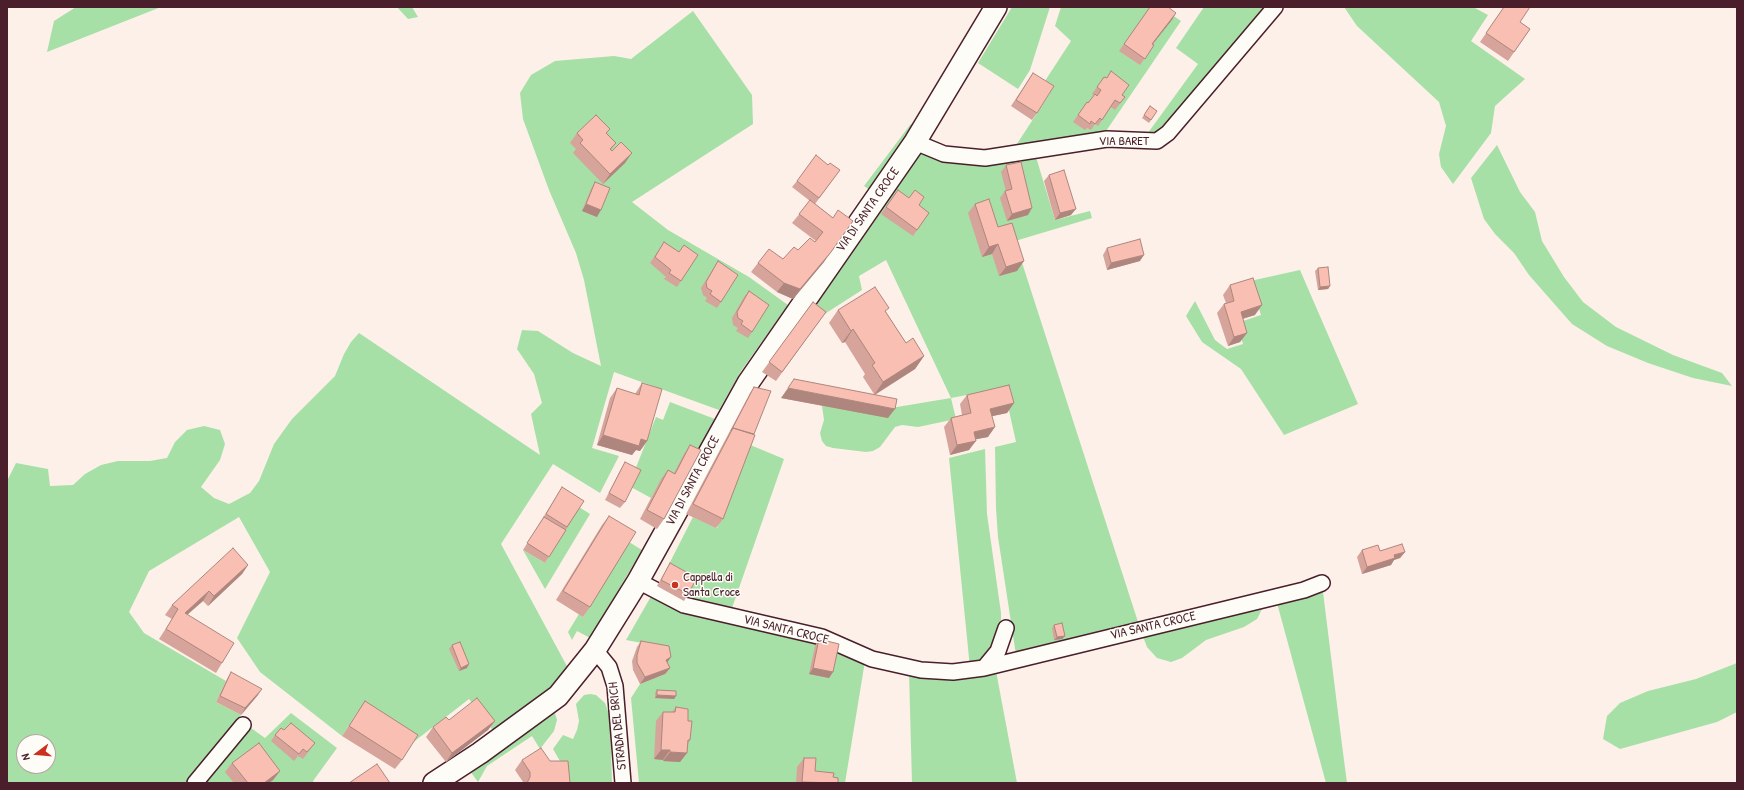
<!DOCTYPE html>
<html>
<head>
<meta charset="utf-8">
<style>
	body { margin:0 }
	#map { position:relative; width:1744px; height:790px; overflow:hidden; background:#fcf0e9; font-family:"Patrick Hand",sans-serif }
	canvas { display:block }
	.frame { position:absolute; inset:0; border:8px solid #4a1f2b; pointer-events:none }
	.north { position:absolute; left:16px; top:734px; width:40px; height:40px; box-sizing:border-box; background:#fdfcf7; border:1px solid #b5a4a5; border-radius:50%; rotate:254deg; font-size:11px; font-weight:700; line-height:16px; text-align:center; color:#4a1f2b }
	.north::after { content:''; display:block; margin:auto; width:14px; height:18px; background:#c8321e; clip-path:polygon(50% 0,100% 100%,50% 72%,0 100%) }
</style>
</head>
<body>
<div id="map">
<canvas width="1744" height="790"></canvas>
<div class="frame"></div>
<div class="north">N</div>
</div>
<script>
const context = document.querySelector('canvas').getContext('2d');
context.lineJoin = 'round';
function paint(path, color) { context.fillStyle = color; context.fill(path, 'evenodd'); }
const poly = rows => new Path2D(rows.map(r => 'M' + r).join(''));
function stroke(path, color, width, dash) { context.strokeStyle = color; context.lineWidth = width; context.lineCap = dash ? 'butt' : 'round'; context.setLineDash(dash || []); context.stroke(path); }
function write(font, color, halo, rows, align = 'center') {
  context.font = font + ' "Patrick Hand",sans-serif'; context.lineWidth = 3; context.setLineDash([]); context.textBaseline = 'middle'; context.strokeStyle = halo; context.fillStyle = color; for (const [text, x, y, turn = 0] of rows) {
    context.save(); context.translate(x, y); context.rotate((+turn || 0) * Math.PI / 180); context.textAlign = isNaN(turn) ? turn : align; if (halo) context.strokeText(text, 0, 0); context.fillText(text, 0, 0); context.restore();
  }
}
paint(poly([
	[76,7,161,7,47,52,54,21],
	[397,7,412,7,418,17,408,19],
	[1012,7,1050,7,1030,70,1018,89,978,63],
	[1061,7,1161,7,1181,21,1104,134,1015,147,1050,93,1041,87,1071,41,1055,26],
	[1204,7,1270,7,1163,133,1145,137,1198,64,1176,48],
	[1344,7,1473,7,1488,15,1471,41,1525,79,1495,106,1491,133,1453,184,1441,167,1439,154,1446,126,1439,102,1357,26],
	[693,11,752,95,753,124,632,202,668,230,749,277,788,305,741,371,719,410,614,372,592,448,619,456,600,493,553,464,501,544,569,670,560,684,495,733,469,699,411,744,358,711,342,736,260,672,237,638,270,572,239,517,149,571,129,612,144,633,226,681,216,702,241,715,187,783,7,783,7,481,16,463,48,469,50,486,73,485,85,474,101,465,118,461,150,461,167,458,175,442,187,430,204,426,220,430,225,444,220,460,201,487,214,498,229,504,250,493,259,481,274,444,292,419,335,376,344,354,351,342,359,333,540,455,531,414,542,403,534,374,517,349,522,330,538,331,573,353,601,366,584,280,576,253,549,190,523,119,520,93,531,75,555,61,614,56,631,59],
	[24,742,48,742,48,766,24,766],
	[919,118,873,192,864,186,910,125],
	[1497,145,1520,192,1535,212,1542,241,1564,277,1583,302,1616,327,1673,355,1722,373,1732,386,1693,378,1648,363,1607,346,1572,324,1529,275,1514,253,1495,234,1484,219,1471,178],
	[918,153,946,162,970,165,1036,157,1055,220,1090,211,1092,218,1015,241,1139,625,1016,655,998,537,996,508,995,447,1016,442,1004,388,951,398,956,419,918,427,902,425,895,427,880,447,873,451,866,452,833,448,826,446,822,441,820,433,824,420,822,406,891,408,951,398,886,260,859,276,862,290,823,315,810,306],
	[1300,270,1358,404,1284,435,1241,369,1202,342,1186,316,1195,301,1215,340,1227,349,1243,344,1237,323,1261,315,1250,281],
	[670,402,715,419,694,460,668,483,661,480,651,498,631,487,635,470,656,417,663,420],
	[748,444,784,459,732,608,810,626,809,629,687,602,666,570,693,517,717,528],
	[985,449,987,514,1001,613,1001,629,989,656,970,668,949,458],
	[579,507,590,514,545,589,523,550,545,563],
	[629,542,642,550,590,638,577,631,572,640,568,632,579,614,583,617],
	[1323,592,1342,745,1347,783,1326,783,1277,603],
	[653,593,819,640,865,661,845,783,639,783,631,698,640,684,665,674,663,647,626,640],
	[1264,605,1257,619,1244,627,1206,640,1182,658,1171,662,1157,658,1147,647,1142,634],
	[1737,663,1737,712,1717,722,1620,749,1603,739,1607,716,1620,703,1648,691,1696,679],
	[996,671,1017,783,912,783,909,672],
	[590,694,596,695,605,703,610,717,612,783,565,783,564,768,553,749,563,735,573,739,577,730,579,721,576,704,584,695],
	[291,713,337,748,313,781,314,783,205,783,251,728,265,738],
	[555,713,557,720,554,731,540,749,532,736,487,766,478,782,470,771]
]), '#a6e0a6');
const minor = poly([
	[915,142,944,154,985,158,1107,139,1157,141,1168,133,1275,7],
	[638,581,684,605,822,637,872,659,921,670,953,672,984,668,998,651,1006,628],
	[595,650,609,667,615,686,623,783],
	[984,668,1304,590,1322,583],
	[195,783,243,725]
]);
const secondary = poly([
	[434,783,480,753,558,696,595,650,638,581,748,383,915,142,996,7]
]);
stroke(minor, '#4a1f2b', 18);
stroke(secondary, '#4a1f2b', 24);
stroke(minor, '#fdfcf7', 15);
stroke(secondary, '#fdfcf7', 21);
paint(poly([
	[1150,7,1176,13,1153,44,1154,45,1140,65,1119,51],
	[1504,7,1520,22,1530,29,1508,61,1480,42],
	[1033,73,1037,113,1032,120,1011,106],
	[1104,77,1125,97,1115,110,1111,107,1098,126,1095,124,1091,130,1087,128,1085,130,1073,122,1087,102,1088,103,1094,95,1092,94],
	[1150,106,1157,111,1149,123,1142,118],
	[577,133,607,133,616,143,611,150,625,163,603,184,573,153,576,149,570,143],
	[828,165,840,170,815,204,833,218,824,262,793,299,777,292,751,272,758,263,783,259,798,250,815,242,816,241,792,223,810,201,792,187,797,181],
	[1006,165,1028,215,1007,221,1000,198,1005,191,1006,191,1001,172],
	[1049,175,1071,215,1055,220,1044,181],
	[595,182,597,217,582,211,591,189],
	[898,190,929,213,913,236,881,214],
	[975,204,998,227,1017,271,999,276,992,254,982,257,968,213],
	[664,242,679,252,698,255,677,287,664,279,666,277,650,263],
	[1107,248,1140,261,1107,270,1103,255],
	[718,261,721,302,717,308,705,301,707,298,703,295,701,288],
	[1318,268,1330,286,1328,289,1318,290,1315,271],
	[1230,285,1255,315,1243,319,1247,333,1240,342,1228,346,1217,313,1224,304,1226,303,1223,295],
	[749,291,752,332,748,338,736,331,738,328,733,325,732,318,744,297],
	[813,302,826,312,776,381,762,372],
	[838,310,886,312,906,343,924,356,915,369,875,395,888,418,781,398,874,394,863,377,865,374,845,342,842,343,829,323],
	[642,383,647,441,640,451,636,450,632,455,597,445,610,398,617,388,635,394],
	[754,387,754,434,723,519,716,528,686,514,750,393],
	[967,395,1014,403,1007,413,992,416,988,437,976,439,969,450,950,455,944,427,951,418,962,415,960,404],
	[690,445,664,519,657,529,640,519,661,479,668,470,674,473,684,454],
	[625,462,625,502,620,508,605,500,621,469],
	[562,487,584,501,545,563,523,550],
	[609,516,590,607,583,617,556,600,602,525],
	[1362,550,1380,551,1405,552,1400,558,1394,560,1391,565,1362,574,1357,557],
	[670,563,688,594,684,601,657,586,666,570],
	[248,565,242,574,208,606,203,601,187,614,222,663,216,673,159,639,172,619,165,615,172,605],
	[1054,625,1065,636,1062,639,1054,640,1052,628],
	[819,639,833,672,829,678,809,674,815,646],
	[641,641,667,662,670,668,665,674,640,684,633,670,632,661,637,647],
	[452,645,467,668,459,671,449,649],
	[231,672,258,695,241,715,216,702,227,679],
	[657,690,676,696,674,699,655,698,655,693],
	[365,701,402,760,395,769,342,736],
	[676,707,688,721,690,740,688,744,687,753,680,762,663,761,663,760,654,759,656,721,663,712,672,712],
	[495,721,488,730,446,762,426,737,433,727],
	[284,730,315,743,303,759,298,756,294,761,271,741,275,735],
	[804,758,815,771,833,777,838,783,796,783,797,767],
	[522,760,550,761,570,783,523,783,523,782,515,770],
	[232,763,280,771,273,780,269,783,234,783,225,772]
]), '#d6a49a');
paint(poly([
	[1176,13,1172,20,1148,50,1152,44],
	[632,153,625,163,603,184,610,174],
	[586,204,601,210,597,217,582,211],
	[1032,208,1028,215,1007,221,1012,214],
	[1076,209,1071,215,1055,220,1060,213],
	[853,221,824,262,793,299,777,292,784,283],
	[998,244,992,254,982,257,989,247],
	[1144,255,1140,261,1107,270,1111,263],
	[1024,261,1017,271,999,276,1006,267],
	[1330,286,1328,289,1318,290,1320,287],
	[1262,305,1255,315,1234,321,1241,312],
	[853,329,845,342,842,343,851,331],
	[1247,333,1240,342,1228,346,1234,337],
	[924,356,915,369,874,395,883,382],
	[788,388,895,409,888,418,781,398],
	[1014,403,1007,413,984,418,990,409],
	[995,427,988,437,967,441,974,432],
	[603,435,641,439,647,441,640,451,636,450,632,455,597,445],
	[976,441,969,450,950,455,957,445],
	[1405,552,1400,558,1394,560,1391,565,1362,574,1367,567,1394,555],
	[248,565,242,574,208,606,214,596],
	[209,591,203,601,178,623,185,613],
	[1065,636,1062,639,1054,640,1057,637],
	[671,657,667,663,666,660],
	[469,664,467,668,459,671,461,668],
	[670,668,665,674,640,684,645,677],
	[813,668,833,672,829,678,809,674],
	[262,689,258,695,241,715,245,708],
	[657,695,676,696,674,699,655,698],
	[495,721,488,730,446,762,452,753],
	[661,750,670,750,663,760,654,759],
	[670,752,687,753,680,762,663,761],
	[280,771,273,780,269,783,264,783]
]), '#ae867d');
const building = poly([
	[1150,7,1168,7,1176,13,1152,44,1154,45,1145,59,1124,44,1150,7],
	[1504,7,1530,7,1520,22,1530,29,1514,52,1486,33,1504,7],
	[1111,71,1129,85,1122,95,1125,97,1120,103,1115,100,1102,120,1100,118,1095,124,1091,121,1090,124,1078,115,1087,102,1088,103,1095,94,1097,96,1101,90,1097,87,1104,77,1107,78,1111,71],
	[1033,73,1054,86,1037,113,1016,100,1033,73],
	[1150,106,1157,111,1151,120,1144,115,1150,106],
	[596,115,610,129,606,133,616,143,610,149,612,151,621,142,632,153,610,174,580,143,583,140,577,133,596,115],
	[816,155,828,165,830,163,840,170,819,198,797,181,816,155],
	[1021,162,1032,208,1012,214,1005,191,1012,189,1006,165,1021,162],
	[1064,170,1076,209,1060,213,1049,175,1064,170],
	[595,182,610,188,601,210,586,204,595,182],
	[898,190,909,198,915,190,924,197,919,205,929,213,917,230,886,207,898,190],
	[989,199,998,227,1012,223,1024,261,1006,267,998,244,989,247,975,204,989,199],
	[810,200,833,218,838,210,853,221,831,252,800,289,784,283,758,263,769,249,783,259,794,247,798,250,810,238,815,242,823,232,799,214,810,200],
	[1140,239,1144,255,1111,263,1107,248,1140,239],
	[664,242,679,252,684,245,698,255,681,281,669,273,671,270,655,257,664,242],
	[718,261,738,275,721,302,710,294,712,291,707,288,706,282,718,261],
	[1328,267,1330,286,1320,287,1318,268,1328,267],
	[1253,278,1262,305,1241,312,1247,333,1234,337,1224,304,1234,301,1230,285,1253,278],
	[875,287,889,308,885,311,906,343,913,338,924,356,883,382,872,365,875,363,853,329,851,331,838,310,875,287],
	[749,291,769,305,752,332,741,324,743,321,738,318,737,312,749,291],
	[813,302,826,312,782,372,769,362,813,302],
	[794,379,897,399,895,409,788,388,794,379],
	[642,383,662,389,647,441,641,439,639,446,603,435,617,388,639,395,642,383],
	[1009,385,1014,403,990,409,995,427,974,432,976,441,957,445,951,418,971,413,967,395,1009,385],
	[754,387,771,391,754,434,733,428,731,431,754,387],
	[733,428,755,435,723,519,693,504,733,428],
	[690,445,701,450,664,519,647,510,668,470,675,474,690,445],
	[625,462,641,470,625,502,609,493,625,462],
	[562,487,584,501,567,527,546,514,562,487],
	[609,516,636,532,590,607,563,591,609,516],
	[544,517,566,530,549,557,527,543,544,517],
	[1402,544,1405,552,1394,555,1395,558,1367,567,1362,550,1378,545,1380,551,1402,544],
	[233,548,248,565,214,596,209,591,185,613,234,643,222,663,166,629,178,609,172,605,233,548],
	[670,563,697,578,688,594,661,580,670,563],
	[1062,623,1065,636,1057,637,1054,625,1062,623],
	[819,639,839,644,833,672,813,668,819,639],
	[641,641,669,646,671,657,666,660,670,668,645,677,637,663,637,655,641,641],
	[460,642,469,664,461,668,452,645,460,642],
	[231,672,262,689,245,708,220,696,231,672],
	[657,690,676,691,676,696,657,695,657,690],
	[477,698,495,721,452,753,433,727,446,717,449,720,477,698],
	[365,701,418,735,402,760,349,726,365,701],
	[676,707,688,709,688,721,692,721,690,740,688,740,687,753,670,752,670,750,661,750,663,712,675,712,676,707],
	[291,723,315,743,307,752,303,749,299,754,275,735,281,728,284,730,291,723],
	[259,743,280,771,264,783,248,783,232,763,259,743],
	[541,748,550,761,568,761,570,783,527,783,530,777,530,772,522,760,541,748],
	[804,758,816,758,815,771,834,773,833,777,838,778,838,783,802,782,804,758],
	[377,764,390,783,349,783,377,764]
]);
paint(building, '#f9bfb3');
stroke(building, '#ae867d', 1);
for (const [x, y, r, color] of [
	[675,585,4,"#c8321e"]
]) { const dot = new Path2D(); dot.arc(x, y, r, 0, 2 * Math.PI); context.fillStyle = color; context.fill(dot); stroke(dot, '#fdfcf7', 1.5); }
write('13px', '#4a1f2b', '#fdfcf7', [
	["VIA BARET",1124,142],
	["VIA DI SANTA CROCE",868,210,-55],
	["VIA DI SANTA CROCE",693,481,-62],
	["VIA SANTA CROCE",1153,626,-13],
	["VIA SANTA CROCE",786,630,14],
	["STRADA DEL BRICH",618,726,-96]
]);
write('13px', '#4a1f2b', '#fdfcf7', [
	["Cappella di",683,578],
	["Santa Croce",683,593]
], 'left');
</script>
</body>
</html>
